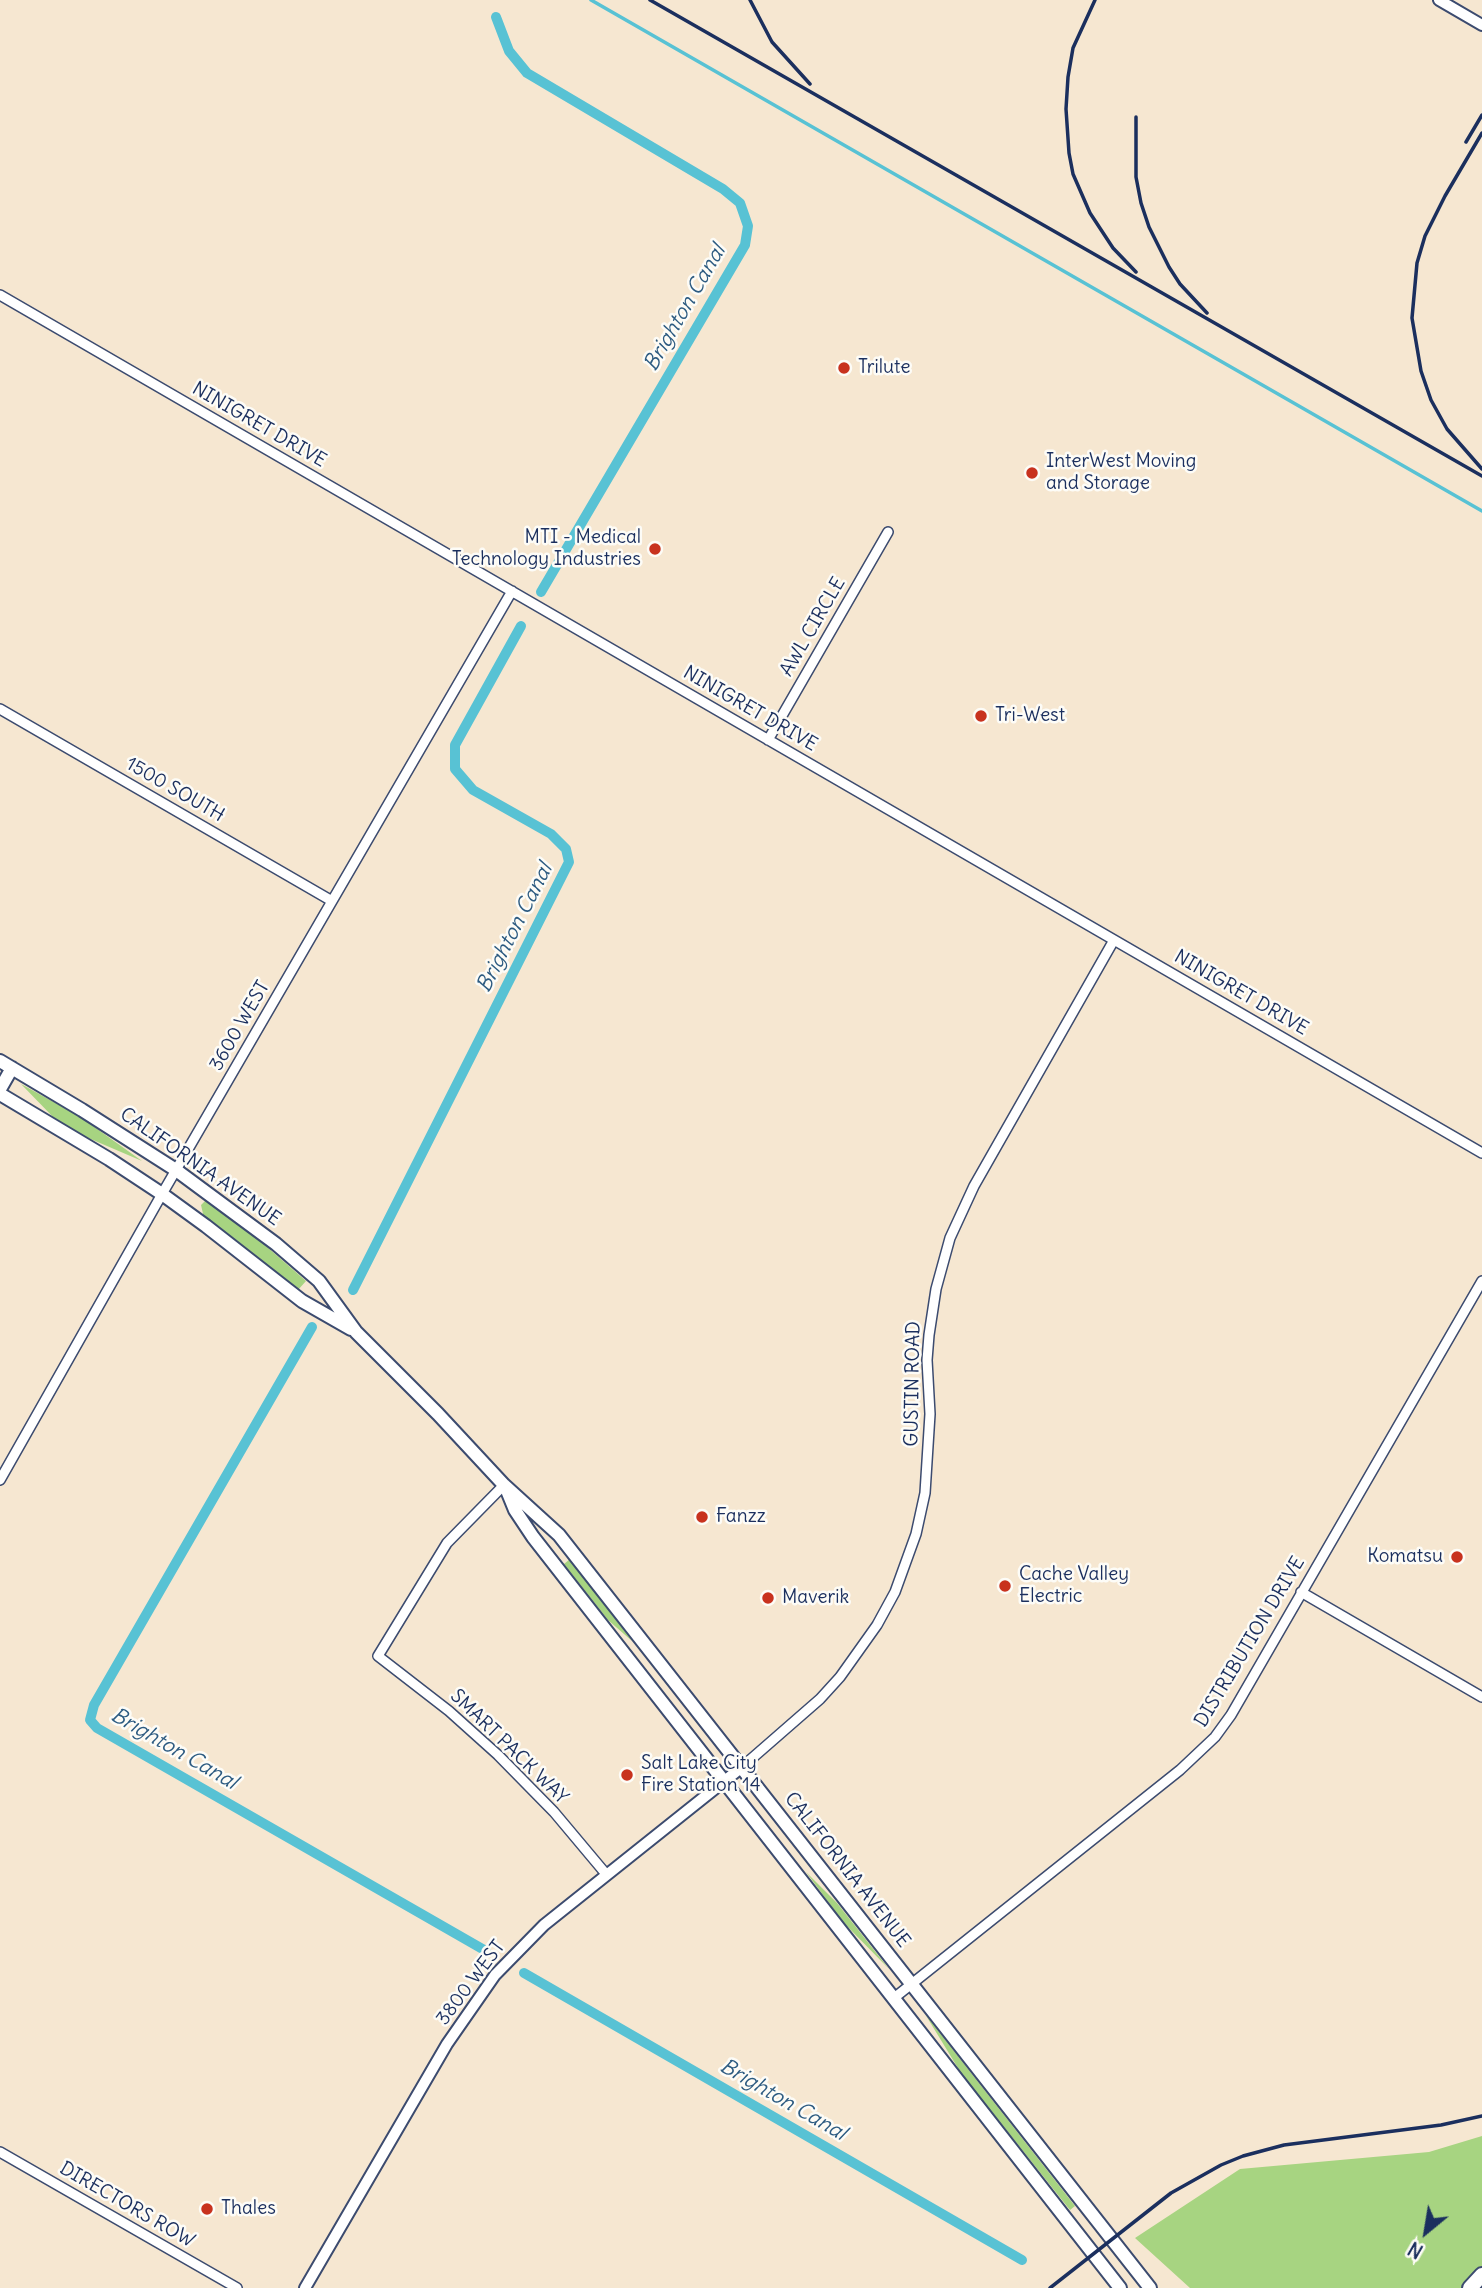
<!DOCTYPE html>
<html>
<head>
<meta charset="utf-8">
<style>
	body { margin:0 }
	#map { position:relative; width:1482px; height:2288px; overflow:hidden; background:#f6e7d1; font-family:Delius,sans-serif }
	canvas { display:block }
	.north { position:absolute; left:1391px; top:2197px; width:70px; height:70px; -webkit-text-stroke:5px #fdfcf7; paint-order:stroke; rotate:210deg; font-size:19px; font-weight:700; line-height:28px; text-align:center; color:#1b2f5e }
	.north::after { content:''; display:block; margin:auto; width:24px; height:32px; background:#1b2f5e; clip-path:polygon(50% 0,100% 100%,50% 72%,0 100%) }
</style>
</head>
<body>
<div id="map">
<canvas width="1482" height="2288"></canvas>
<div class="north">N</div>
</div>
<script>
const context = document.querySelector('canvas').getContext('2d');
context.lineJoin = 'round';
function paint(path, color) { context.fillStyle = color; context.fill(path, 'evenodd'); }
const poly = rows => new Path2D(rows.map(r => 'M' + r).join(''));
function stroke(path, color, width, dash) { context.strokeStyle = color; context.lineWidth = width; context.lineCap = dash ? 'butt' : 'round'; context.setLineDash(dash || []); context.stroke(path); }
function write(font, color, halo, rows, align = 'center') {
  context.font = font + ' Delius,sans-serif'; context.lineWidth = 5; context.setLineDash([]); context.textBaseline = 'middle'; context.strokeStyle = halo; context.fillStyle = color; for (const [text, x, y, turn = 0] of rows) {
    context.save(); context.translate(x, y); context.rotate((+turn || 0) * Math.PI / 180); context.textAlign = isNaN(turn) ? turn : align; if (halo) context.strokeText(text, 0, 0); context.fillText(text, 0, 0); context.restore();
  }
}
paint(poly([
	[21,1084,79,1116,142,1161,79,1134,54,1118],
	[206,1200,251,1233,306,1281,298,1290,204,1218,201,1205],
	[570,1559,632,1641,608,1620,564,1564],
	[806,1872,837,1903,889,1969,843,1922],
	[925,2014,1075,2206,1070,2210,961,2073],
	[1482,2136,1482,2288,1190,2288,1135,2238,1240,2169,1429,2152]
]), '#a7d481');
stroke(poly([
	[591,0,1482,511]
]), '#58c2d4', 3.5);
stroke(poly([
	[496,17,509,51,527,73,723,189,740,203,748,226,745,245,541,592],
	[353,1290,569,862,566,849,551,834,473,790,455,769,455,745,521,626],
	[312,1327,94,1705,90,1720,97,1728,486,1951],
	[524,1973,1022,2260]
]), '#58c2d4', 10);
const minor = poly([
	[0,295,1482,1153],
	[0,709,332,901],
	[768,740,888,532],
	[0,1480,162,1194,512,591],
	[504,1485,447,1543,378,1656,449,1711,498,1755,554,1812,606,1874],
	[1301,1592,1482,1697],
	[742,1767,820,1699,840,1677,877,1625,895,1592,916,1534,925,1493,930,1414,927,1360,929,1335,936,1289,950,1238,974,1186,1114,940],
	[894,1998,1180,1770,1215,1737,1231,1715,1482,1281],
	[0,2152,237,2288]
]);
const tertiary = poly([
	[1439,0,1482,25],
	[305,2288,447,2044,495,1975,544,1925,742,1767]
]);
const secondary = poly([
	[0,1061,82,1110,176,1170,276,1244,319,1281,356,1332,438,1414,504,1485,559,1535,1150,2288],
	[0,1089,12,1068],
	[0,1094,109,1159,162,1194,206,1226,302,1301,351,1329],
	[506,1488,515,1510,533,1537,1120,2288]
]);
const trunk = poly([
	[1470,2288,1482,2275]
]);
stroke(minor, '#3c4b6f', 12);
stroke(tertiary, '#3c4b6f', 14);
stroke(secondary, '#3c4b6f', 16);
stroke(trunk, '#3c4b6f', 18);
stroke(minor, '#fff', 9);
stroke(tertiary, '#fff', 10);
stroke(secondary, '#fff', 12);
stroke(trunk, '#fff', 14);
stroke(poly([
	[650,0,1482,476],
	[750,0,772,42,810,84],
	[1095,0,1073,48,1068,77,1066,109,1069,153,1073,174,1090,213,1113,248,1136,272],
	[1136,117,1136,177,1141,203,1149,227,1169,267,1180,284,1207,313],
	[1482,133,1445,196,1425,236,1417,263,1412,318,1421,371,1431,400,1447,429,1482,469],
	[1466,142,1482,115],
	[1050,2288,1171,2193,1221,2165,1243,2156,1284,2145,1441,2125,1482,2116]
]), '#1b2f5e', 3.5);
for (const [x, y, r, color] of [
	[844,368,7,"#c8321e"],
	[1032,473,7,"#c8321e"],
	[655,549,7,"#c8321e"],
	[981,716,7,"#c8321e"],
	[702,1517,7,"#c8321e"],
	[1457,1557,7,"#c8321e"],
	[1005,1586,7,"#c8321e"],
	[768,1598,7,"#c8321e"],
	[627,1775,7,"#c8321e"],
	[207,2209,7,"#c8321e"]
]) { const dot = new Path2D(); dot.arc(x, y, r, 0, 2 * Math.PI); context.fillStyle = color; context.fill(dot); stroke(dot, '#fdfcf7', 2.5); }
write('19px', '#1b2f5e', '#fdfcf7', [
	["Trilute",858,368],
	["InterWest Moving",1046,462],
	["and Storage",1046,484],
	["MTI - Medical",641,538,"right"],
	["Technology Industries",641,560,"right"],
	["Tri-West",995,716],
	["Fanzz",716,1517],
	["Komatsu",1443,1557,"right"],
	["Cache Valley",1019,1575],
	["Electric",1019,1597],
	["Maverik",782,1598],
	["Salt Lake City",641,1764],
	["Fire Station 14",641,1786],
	["Thales",221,2209]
], 'left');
write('19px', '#1b2f5e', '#fdfcf7', [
	["NINIGRET DRIVE",259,425,30],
	["AWL CIRCLE",813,627,-60],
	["NINIGRET DRIVE",750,709,30],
	["1500 SOUTH",175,790,30],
	["NINIGRET DRIVE",1241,993,30],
	["3600 WEST",240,1026,-60],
	["CALIFORNIA AVENUE",200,1167,35],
	["GUSTIN ROAD",913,1384,-89],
	["DISTRIBUTION DRIVE",1250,1642,-59],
	["SMART PACK WAY",509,1747,44],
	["CALIFORNIA AVENUE",847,1870,52],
	["3800 WEST",471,1983,-53],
	["DIRECTORS ROW",127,2205,30]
]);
write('italic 21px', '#2d5b81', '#fdfcf7', [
	["Brighton Canal",685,308,-60],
	["Brighton Canal",515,928,-63],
	["Brighton Canal",174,1749,30],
	["Brighton Canal",783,2100,30]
]);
</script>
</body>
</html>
